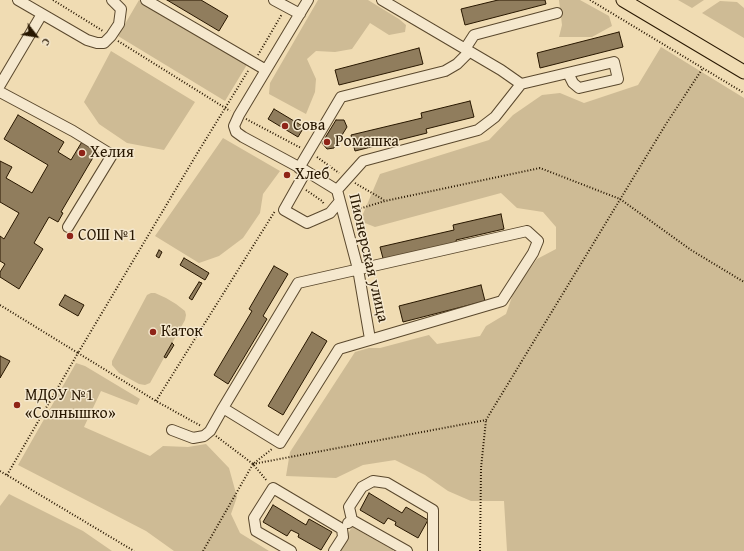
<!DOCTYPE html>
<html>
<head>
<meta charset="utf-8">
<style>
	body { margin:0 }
	#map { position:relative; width:744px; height:551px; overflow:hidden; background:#f0dcb3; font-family:"Gentium Book Plus",serif }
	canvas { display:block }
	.north { position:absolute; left:16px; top:16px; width:40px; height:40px; -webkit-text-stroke:3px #f5e8ce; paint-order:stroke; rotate:121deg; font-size:11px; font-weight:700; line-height:16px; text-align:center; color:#281700 }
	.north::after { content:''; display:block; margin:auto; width:14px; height:18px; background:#281700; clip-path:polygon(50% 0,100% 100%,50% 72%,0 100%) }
</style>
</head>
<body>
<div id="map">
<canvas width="744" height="551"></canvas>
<div class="north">С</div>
</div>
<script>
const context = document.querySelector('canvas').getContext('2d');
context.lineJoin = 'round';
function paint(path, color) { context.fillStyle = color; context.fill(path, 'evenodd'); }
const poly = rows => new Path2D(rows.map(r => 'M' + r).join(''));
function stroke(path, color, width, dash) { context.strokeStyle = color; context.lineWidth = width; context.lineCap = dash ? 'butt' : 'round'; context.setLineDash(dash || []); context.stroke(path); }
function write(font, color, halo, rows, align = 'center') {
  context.font = font + ' "Gentium Book Plus",serif'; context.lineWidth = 3; context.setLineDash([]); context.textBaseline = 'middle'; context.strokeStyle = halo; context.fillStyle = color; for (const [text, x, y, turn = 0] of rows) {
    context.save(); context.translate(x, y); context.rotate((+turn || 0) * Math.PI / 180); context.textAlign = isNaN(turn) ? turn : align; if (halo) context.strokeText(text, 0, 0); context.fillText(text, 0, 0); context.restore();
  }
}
paint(poly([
	[139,0,248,63,225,101,118,36],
	[318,0,368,0,399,19,406,25,405,32,389,35,370,23,352,49,335,52,316,51,307,59,316,79,315,92,306,114,269,94,270,83],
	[559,0,580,0,609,16,612,26,592,37,559,37,562,25],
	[678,0,704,0,692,8],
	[720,1,737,2,744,8,744,38,702,13],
	[661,47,744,98,744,551,507,551,504,501,471,501,448,491,425,475,395,460,363,465,336,478,286,476,290,452,355,352,369,348,380,348,429,335,437,344,480,336,486,326,506,314,514,291,537,259,556,249,556,227,543,212,517,208,501,193,375,227,360,221,380,174,489,140,513,115,542,95,560,93,584,103,638,85],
	[111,51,195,102,164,150,127,143,99,124,84,102],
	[223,138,280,171,263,194,260,213,243,238,219,256,199,263,155,236],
	[151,293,155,293,166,298,176,304,185,311,186,315,185,320,150,383,145,385,139,384,119,373,112,365,112,361,147,295],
	[76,363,85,366,140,399,137,405,101,391,84,427,150,456,163,446,188,447,206,444,229,468,237,497,231,514,240,533,269,551,174,551,146,531,18,465],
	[9,494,83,531,112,551,0,551,0,506],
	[352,527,393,550,393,551,337,551]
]), '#cebb95');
const building = poly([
	[167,0,201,0,228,16,219,31,167,0],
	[498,0,545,0,546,4,465,25,461,9,498,0],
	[619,32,623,47,540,68,537,53,619,32],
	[419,48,423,64,339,85,335,70,419,48],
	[470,101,474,117,426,129,427,133,355,151,351,135,422,118,421,113,470,101],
	[274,109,304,127,298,137,268,119,274,109],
	[18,115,64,142,58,152,71,160,83,140,98,149,61,212,63,213,58,222,49,217,34,243,43,249,19,289,0,277,0,272,5,264,0,261,0,236,4,239,19,213,0,202,0,161,12,167,6,178,32,193,48,165,4,139,18,115],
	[336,120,344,120,347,127,334,148,327,149,322,143,336,120],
	[501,214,504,229,456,240,458,246,384,262,380,247,454,230,453,225,501,214],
	[159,250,162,252,159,258,156,256,159,250],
	[184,258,209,273,205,280,180,265,184,258],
	[274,266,288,274,263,316,267,319,228,384,214,375,252,311,249,309,274,266],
	[199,282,202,283,192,300,189,298,199,282],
	[481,285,485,301,403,322,399,306,481,285],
	[65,295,84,305,78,316,59,305,65,295],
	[312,332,327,341,283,415,268,406,312,332],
	[172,343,174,345,166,358,164,357,172,343],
	[0,356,10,361,0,378,0,356],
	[369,493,402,513,406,507,428,520,418,538,395,525,396,522,388,518,384,524,360,510,369,493],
	[273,505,306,525,309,519,332,532,321,550,298,537,299,534,291,530,287,536,263,522,273,505]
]);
paint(building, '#907d5d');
stroke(building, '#281700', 1);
const minor = poly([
	[18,0,87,40,97,43,104,43,111,36,119,24,121,9,112,0],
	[146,0,266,70],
	[274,0,300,14],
	[308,0,239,115,234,126,236,132,243,137,306,171,337,190,358,269,370,339],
	[382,0,501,70,521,84],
	[465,49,474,35,557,13],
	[0,85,42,14],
	[0,92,73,131,112,155,68,227],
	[299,168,341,97,445,71,457,64,469,52],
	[306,171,284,210,307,223,330,213,340,201],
	[337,190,363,161,478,130,495,117,521,84,614,62,618,79,579,88,573,83,568,73],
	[527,231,538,241,533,253,502,301,339,349,280,443,223,408,298,283,527,231],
	[172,430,193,438,204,436,210,431,223,408],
	[352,520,349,507,362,487,373,481,387,483,433,510,433,551],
	[348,523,352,520,407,551],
	[291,551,256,531,254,518,273,488,342,529],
	[334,551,343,537,342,529]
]);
const major = poly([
	[623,0,744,72]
]);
stroke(minor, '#5a482d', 12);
stroke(major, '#281700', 15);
stroke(poly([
	[53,0,103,31],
	[590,0,744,93],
	[118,41,230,111],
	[258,55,282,14],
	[246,119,301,148],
	[317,157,339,173],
	[355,183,384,200],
	[306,190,322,201,324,204],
	[352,211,385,201,540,168,620,199,691,250,744,282],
	[0,305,78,353,198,152,248,71],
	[156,401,275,211],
	[216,436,253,464,267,481],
	[253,464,486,420,666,124,703,68],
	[0,471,134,551],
	[7,475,78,353,156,401,201,426],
	[203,551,253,464,272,449],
	[480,551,481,468,486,420]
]), '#281700', 2, [1, 2]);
stroke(minor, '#f5e8ce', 10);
stroke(major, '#f0dcb3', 13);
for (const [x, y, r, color] of [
	[285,126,4,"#8f2418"],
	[327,142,4,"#8f2418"],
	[82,153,4,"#8f2418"],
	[287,175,4,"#8f2418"],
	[70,236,4,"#8f2418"],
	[153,332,4,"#8f2418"],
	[17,405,4,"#8f2418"]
]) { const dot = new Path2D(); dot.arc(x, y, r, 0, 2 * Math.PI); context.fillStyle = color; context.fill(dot); stroke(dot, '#f5e8ce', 1.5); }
write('16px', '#281700', '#f5e8ce', [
	["Сова",293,126],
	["Ромашка",335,142],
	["Хелия",90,153],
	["Хлеб",295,175],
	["СОШ №1",78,236],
	["Каток",161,332],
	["МДОУ №1",25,396],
	["«Солнышко»",25,414]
], 'left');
write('16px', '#281700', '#f5e8ce', [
	["Пионерская улица",368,258,77]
]);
</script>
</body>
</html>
